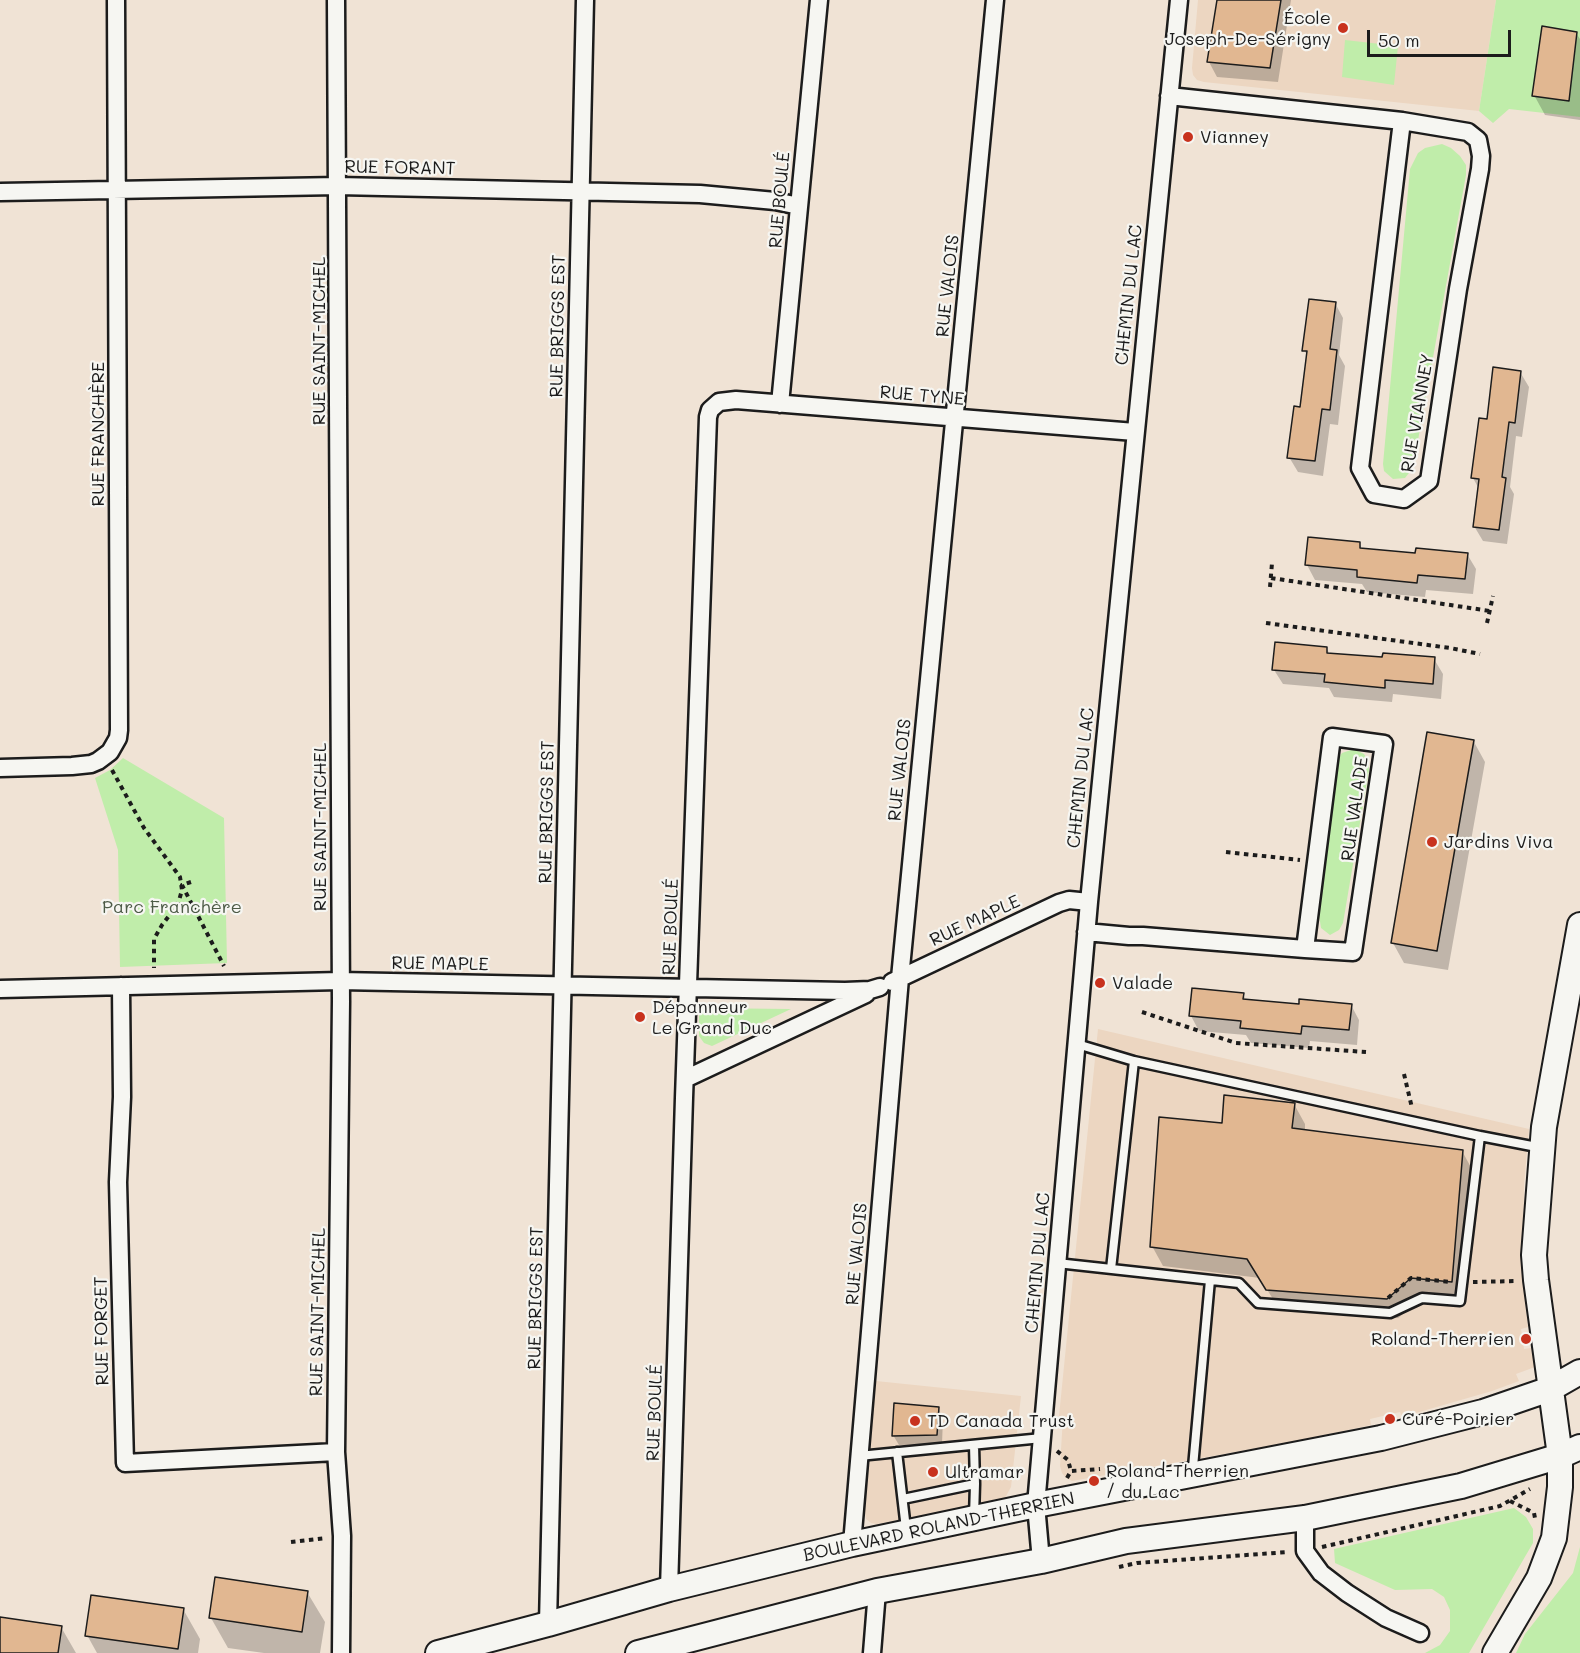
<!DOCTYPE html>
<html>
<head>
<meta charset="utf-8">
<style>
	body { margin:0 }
	#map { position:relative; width:1580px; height:1653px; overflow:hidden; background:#f0e3d5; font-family:Mali,sans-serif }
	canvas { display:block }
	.scale { position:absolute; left:1367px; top:30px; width:144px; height:27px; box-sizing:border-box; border:3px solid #1c1c1c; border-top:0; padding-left:8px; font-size:18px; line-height:21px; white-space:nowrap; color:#1c1c1c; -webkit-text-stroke:4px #f6f6f2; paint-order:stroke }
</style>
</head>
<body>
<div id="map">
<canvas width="1580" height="1653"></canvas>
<div class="scale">50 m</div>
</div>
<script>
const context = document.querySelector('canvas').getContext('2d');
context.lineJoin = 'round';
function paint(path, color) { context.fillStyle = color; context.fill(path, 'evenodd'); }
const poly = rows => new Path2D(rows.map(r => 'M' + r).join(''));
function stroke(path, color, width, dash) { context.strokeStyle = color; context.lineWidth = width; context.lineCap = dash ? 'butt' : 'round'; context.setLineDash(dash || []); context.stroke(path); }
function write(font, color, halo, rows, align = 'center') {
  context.font = font + ' Mali,sans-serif'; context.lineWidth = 4.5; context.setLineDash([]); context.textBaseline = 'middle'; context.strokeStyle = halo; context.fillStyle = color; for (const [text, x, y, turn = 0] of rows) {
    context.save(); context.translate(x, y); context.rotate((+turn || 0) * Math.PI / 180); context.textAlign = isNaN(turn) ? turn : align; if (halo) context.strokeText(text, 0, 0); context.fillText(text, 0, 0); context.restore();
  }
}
paint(poly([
	[1198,0,1496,0,1479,111,1204,82,1197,80,1193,75,1192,68],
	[1098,1029,1529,1129,1524,1185,1523,1251,1525,1304,1528,1327,1521,1329,1524,1349,1531,1348,1535,1367,1516,1374,1519,1381,1492,1391,1402,1417,1400,1412,1370,1419,1371,1425,1297,1441,1072,1481,1066,1478,1062,1473,1060,1466,1063,1417,1059,1416],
	[876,1381,1021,1396,1011,1487,1005,1498,999,1501,877,1524,871,1523,866,1519,863,1504]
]), '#ecd6c1');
paint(poly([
	[1496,0,1580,0,1580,117,1509,109,1493,123,1479,111],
	[1345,40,1398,46,1394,85,1342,77],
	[1442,144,1451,148,1460,156,1466,165,1466,175,1413,468,1405,478,1393,479,1384,471,1383,464,1410,169,1418,153,1425,148],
	[1354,749,1364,754,1368,760,1369,770,1343,923,1339,930,1330,935,1321,928,1319,915,1335,763,1342,753],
	[123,758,224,818,227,963,120,967,118,850,95,778,110,770],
	[701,1008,791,1009,712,1046,704,1043,699,1036,699,1015],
	[1514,1508,1526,1517,1533,1529,1533,1543,1469,1653,1425,1653,1440,1645,1450,1631,1450,1610,1444,1597,1432,1589,1395,1590,1335,1563,1334,1549],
	[1580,1547,1580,1653,1516,1653,1525,1634,1573,1573]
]), '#c0edaa');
paint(poly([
	[1218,0,1291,0,1278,82,1217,77,1209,62],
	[1576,33,1580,39,1580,120,1545,115,1534,95],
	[1335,303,1343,318,1339,355,1345,366,1338,425,1330,424,1323,476,1298,472,1289,457,1301,408,1308,357,1304,350],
	[1520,372,1529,387,1522,437,1516,436,1510,487,1514,494,1507,544,1483,541,1474,526,1479,489,1473,478,1488,421],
	[1359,543,1363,550,1417,554,1467,554,1476,569,1473,594,1426,590,1425,597,1367,592,1362,584,1315,580,1307,565],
	[1326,648,1330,654,1384,659,1434,659,1443,674,1441,699,1393,694,1392,702,1334,697,1329,688,1283,684,1274,670],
	[1474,742,1485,762,1448,970,1404,963,1393,943],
	[1243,994,1246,1000,1300,1005,1351,1005,1359,1020,1357,1045,1310,1041,1309,1048,1251,1043,1246,1035,1199,1031,1191,1016],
	[1294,1104,1305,1124,1305,1131,1462,1151,1473,1171,1463,1302,1423,1298,1398,1318,1279,1309,1260,1278,1163,1266,1152,1246,1224,1124],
	[938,1408,943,1418,942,1444,899,1445,893,1435],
	[307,1592,325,1622,320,1653,264,1653,228,1648,211,1618],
	[183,1609,200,1639,198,1653,97,1653,87,1635],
	[0,1619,61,1627,76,1653,0,1653]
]), '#0003');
const building = poly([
	[1217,0,1281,0,1270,68,1207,62,1217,0],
	[1542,26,1577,32,1569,101,1532,96,1542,26],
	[1309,299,1336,302,1330,349,1337,350,1330,410,1322,409,1315,461,1287,458,1294,406,1300,407,1307,351,1302,351,1309,299],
	[1493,367,1521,371,1515,423,1509,422,1502,477,1506,478,1499,530,1473,527,1479,479,1471,478,1479,418,1487,419,1493,367],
	[1308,537,1360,542,1360,548,1415,553,1416,548,1468,553,1465,579,1418,575,1417,583,1357,577,1357,570,1305,565,1308,537],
	[1275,642,1327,647,1327,653,1382,657,1383,653,1435,657,1433,684,1385,680,1385,688,1324,682,1325,674,1272,670,1275,642],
	[1427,732,1474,740,1437,951,1391,943,1427,732],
	[1192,988,1244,993,1243,999,1299,1004,1299,999,1352,1004,1349,1030,1302,1026,1301,1034,1240,1028,1241,1021,1189,1016,1192,988],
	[1224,1095,1295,1103,1292,1128,1463,1150,1452,1282,1411,1278,1387,1299,1266,1290,1247,1259,1150,1247,1159,1117,1222,1123,1224,1095],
	[894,1403,939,1407,937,1435,892,1436,894,1403],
	[215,1577,308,1591,302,1632,209,1618,215,1577],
	[91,1595,184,1608,178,1649,85,1636,91,1595],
	[0,1617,62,1626,58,1653,0,1653,0,1617]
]);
paint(building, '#e1b791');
stroke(building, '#1c1c1c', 1.5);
const service = poly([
	[1077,1044,1134,1061,1480,1136],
	[1057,1263,1239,1283,1258,1303,1390,1313,1422,1298,1460,1301,1480,1136,1542,1148],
	[1111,1269,1134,1061],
	[897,1452,906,1529],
	[859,1456,1042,1438],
	[1194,1473,1193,1467,1210,1280],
	[903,1499,975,1484,974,1445],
	[974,1517,975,1484]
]);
const minor = poly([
	[336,0,341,1001,336,1452,342,1536,341,1653],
	[1169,96,1402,121,1468,132,1478,140,1481,156,1480,169,1458,289,1429,481,1404,499,1374,494,1360,468,1402,121],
	[0,192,338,186,700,194,775,201,799,206],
	[780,404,819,0],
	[0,768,72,766,91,764,98,761,110,752,118,738,119,730,116,0],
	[1086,932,1129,936,1143,936,1305,949,1353,952,1384,744,1332,737,1305,949],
	[892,982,1059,903,1069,900,1089,902],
	[121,986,122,1097,118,1182,125,1463,336,1452],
	[0,989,340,981,845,991,870,990,880,987],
	[685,1079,866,994],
	[1305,1518,1305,1551,1321,1573,1347,1593,1386,1618,1420,1633],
	[852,1544,900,978,995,0],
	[1041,1561,1036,1505,1089,902,1179,0],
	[669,1589,684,1098,708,417,710,410,719,402,736,400,1135,432],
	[548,1624,585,0],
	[872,1653,877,1591]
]);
const secondary = poly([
	[438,1653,548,1624,669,1589,852,1544,1036,1505,1381,1438,1483,1412,1550,1389,1580,1372],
	[638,1653,877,1591,1041,1561,1126,1541,1305,1518,1461,1486,1560,1456,1580,1447],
	[1495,1653,1539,1578,1554,1538,1560,1487,1560,1456,1536,1280,1534,1255,1544,1127,1580,925]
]);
stroke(service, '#1c1c1c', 13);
stroke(minor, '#1c1c1c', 21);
stroke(secondary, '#1c1c1c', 28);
stroke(poly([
	[1271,578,1490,611],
	[1270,587,1272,563],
	[1266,623,1450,648,1480,654],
	[1487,623,1493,596],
	[112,770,144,828,180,877,182,890,178,904,162,925,154,939,154,968],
	[1226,852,1300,860],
	[191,882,182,885,224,966],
	[1142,1012,1236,1043,1366,1052],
	[1404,1074,1412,1108],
	[1473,1282,1517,1281],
	[1388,1298,1411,1278,1451,1282],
	[1057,1451,1068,1460,1071,1471],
	[1067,1478,1071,1471,1100,1469],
	[1510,1501,1534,1513,1535,1518],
	[291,1542,326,1538],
	[1322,1547,1500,1506,1530,1489],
	[1119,1567,1137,1563,1288,1552]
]), '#1c1c1c', 4, [4.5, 4.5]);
stroke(service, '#f6f6f2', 8);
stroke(minor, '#f6f6f2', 16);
stroke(secondary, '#f6f6f2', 24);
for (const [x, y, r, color] of [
	[1343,28,6,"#c8321e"],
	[1188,137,6,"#c8321e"],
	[1432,842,6,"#c8321e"],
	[1100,983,6,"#c8321e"],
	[640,1017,6,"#c8321e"],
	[1526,1339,6,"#c8321e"],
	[1390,1419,6,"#c8321e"],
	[915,1421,6,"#c8321e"],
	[933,1472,6,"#c8321e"],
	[1094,1481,6,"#c8321e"]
]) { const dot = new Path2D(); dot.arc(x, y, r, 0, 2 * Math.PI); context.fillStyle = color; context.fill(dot); stroke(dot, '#f6f6f2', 2); }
write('18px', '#1c1c1c', '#f6f6f2', [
	["École",1331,18,"right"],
	["Joseph-De-Sérigny",1331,39,"right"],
	["Vianney",1200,137],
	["Jardins Viva",1444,842],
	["Valade",1112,983],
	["Dépanneur",652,1007],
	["Le Grand Duc",652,1028],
	["Roland-Therrien",1514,1339,"right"],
	["Curé-Poirier",1402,1419],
	["TD Canada Trust",927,1421],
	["Roland-Therrien",1106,1471],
	["/ du Lac",1106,1492],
	["Ultramar",945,1472]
], 'left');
write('18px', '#1c1c1c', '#f6f6f2', [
	["RUE FORANT",400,168,1],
	["RUE BOULÉ",780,200,-85],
	["RUE VALOIS",948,286,-84],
	["CHEMIN DU LAC",1129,295,-84],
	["RUE BRIGGS EST",558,326,-89],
	["RUE SAINT-MICHEL",319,341,-90],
	["RUE TYNE",922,396,5],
	["RUE VIANNEY",1418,413,-80],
	["RUE FRANCHÈRE",98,434,-90],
	["RUE VALOIS",900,770,-84],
	["CHEMIN DU LAC",1081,778,-84],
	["RUE VALADE",1355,809,-82],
	["RUE BRIGGS EST",547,812,-89],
	["RUE SAINT-MICHEL",320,827,-90],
	["RUE MAPLE",975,921,-25],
	["RUE BOULÉ",671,927,-88],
	["RUE MAPLE",440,964,1],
	["RUE VALOIS",857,1254,-85],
	["CHEMIN DU LAC",1038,1263,-85],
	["RUE BRIGGS EST",536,1298,-89],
	["RUE SAINT-MICHEL",318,1312,-89],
	["RUE FORGET",102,1331,-91],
	["RUE BOULÉ",655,1413,-88],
	["BOULEVARD ROLAND-THERRIEN",939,1527,-12]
]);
write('18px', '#4d5b47', '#f6f6f2', [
	["Parc Franchère",172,907]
]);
</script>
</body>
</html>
